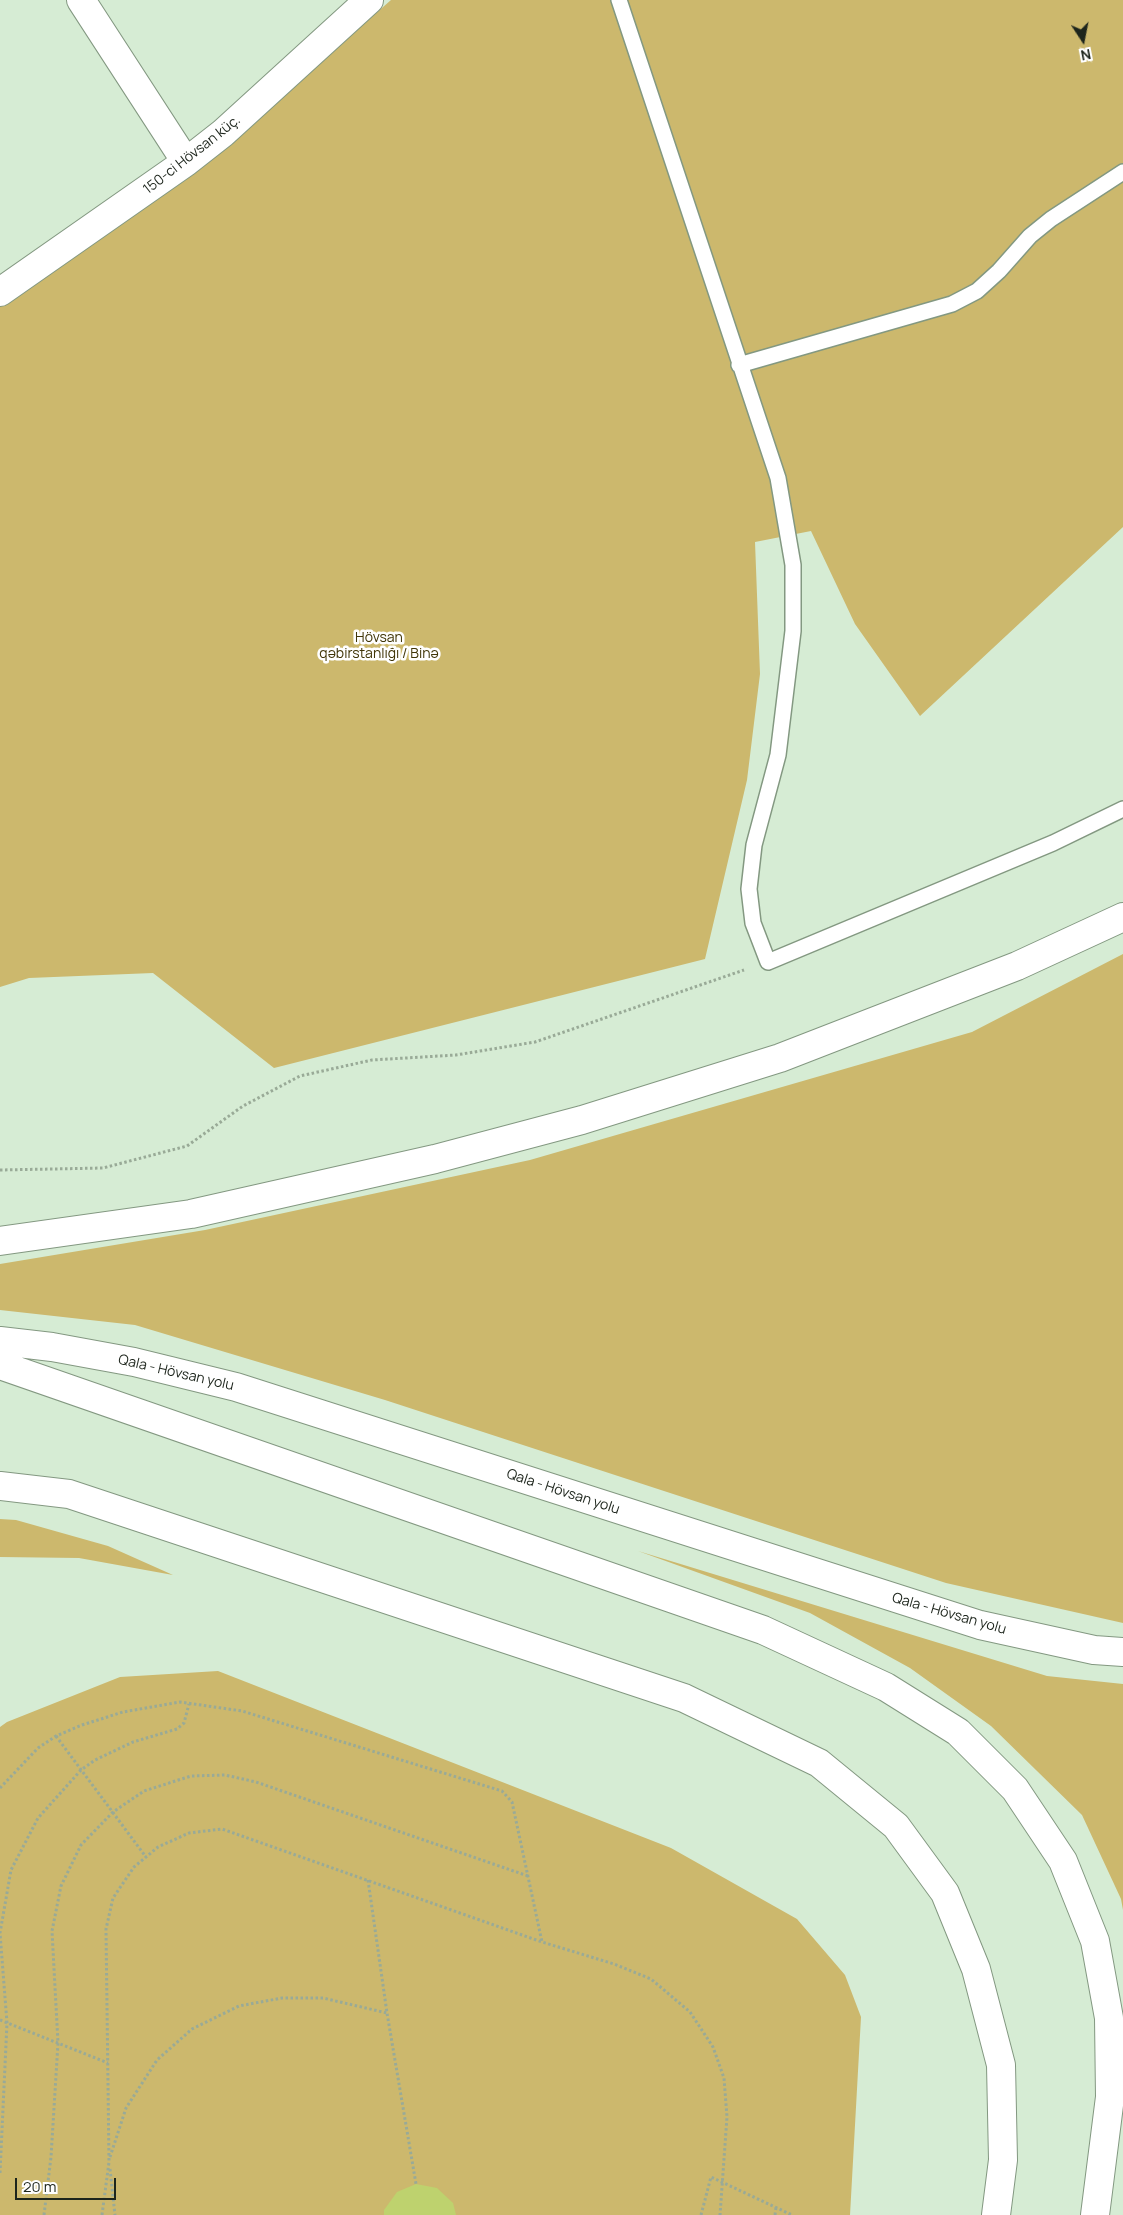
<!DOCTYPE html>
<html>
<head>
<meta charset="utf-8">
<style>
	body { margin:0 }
	#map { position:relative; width:1123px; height:2215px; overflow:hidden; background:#d6ecd4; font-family:Manrope,sans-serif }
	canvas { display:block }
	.north { position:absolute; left:1058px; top:15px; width:50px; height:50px; -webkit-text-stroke:4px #fff; paint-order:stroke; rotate:169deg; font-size:14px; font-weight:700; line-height:20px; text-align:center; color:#1d251c }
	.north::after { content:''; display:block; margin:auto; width:18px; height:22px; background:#1d251c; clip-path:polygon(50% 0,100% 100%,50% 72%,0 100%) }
	.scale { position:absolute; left:15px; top:2178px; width:101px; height:22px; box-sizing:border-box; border:2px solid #1d251c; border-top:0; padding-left:6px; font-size:15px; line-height:18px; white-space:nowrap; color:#1d251c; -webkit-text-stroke:4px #fff; paint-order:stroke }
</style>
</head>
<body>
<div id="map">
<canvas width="1123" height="2215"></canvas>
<div class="north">N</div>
<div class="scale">20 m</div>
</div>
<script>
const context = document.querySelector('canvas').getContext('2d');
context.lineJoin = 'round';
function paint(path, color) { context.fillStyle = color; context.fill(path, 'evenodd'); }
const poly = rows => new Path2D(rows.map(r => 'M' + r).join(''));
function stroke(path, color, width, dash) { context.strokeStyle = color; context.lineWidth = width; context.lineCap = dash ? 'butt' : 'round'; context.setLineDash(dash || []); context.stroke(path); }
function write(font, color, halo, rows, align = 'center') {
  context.font = font + ' Manrope,sans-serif'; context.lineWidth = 5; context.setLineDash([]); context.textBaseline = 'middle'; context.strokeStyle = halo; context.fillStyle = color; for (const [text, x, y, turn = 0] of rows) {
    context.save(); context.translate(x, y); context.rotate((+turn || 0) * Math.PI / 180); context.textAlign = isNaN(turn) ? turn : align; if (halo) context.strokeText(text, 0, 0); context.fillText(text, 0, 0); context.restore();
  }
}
paint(poly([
	[391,0,1123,0,1123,527,920,716,855,624,811,531,755,542,760,674,747,780,705,959,274,1068,153,973,29,978,0,987,0,305,187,179],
	[1123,954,1123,1623,946,1583,385,1400,135,1325,0,1310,0,1264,205,1230,530,1160,972,1032],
	[0,1519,16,1520,108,1546,173,1575,79,1558,0,1557],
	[638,1551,1047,1676,1123,1684,1123,1910,1121,1899,1082,1815,991,1726,910,1668,810,1613],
	[218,1671,671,1848,797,1919,845,1975,861,2017,850,2215,0,2215,0,1727,7,1722,120,1677]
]), '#ccb86d');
paint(poly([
	[416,2184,437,2188,453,2203,456,2215,384,2215,384,2210,397,2192]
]), '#bed26e');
const service = poly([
	[619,0,778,478,793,565,793,631,778,755,754,845,749,889,753,923,768,962,1053,843,1123,809],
	[739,365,952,304,977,291,999,271,1030,236,1051,219,1123,172]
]);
const minor = poly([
	[81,0,186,162],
	[0,292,186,162,223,133,369,0]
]);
const tertiary = poly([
	[0,1486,69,1494,684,1698,819,1763,896,1826,945,1893,976,1969,1001,2065,1003,2160,996,2215]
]);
const primary = poly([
	[0,1241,191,1214,435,1159,582,1120,780,1058,1017,966,1123,917],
	[0,1341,52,1347,134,1362,236,1387,980,1625,1094,1650,1123,1652],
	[0,1365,763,1630,886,1687,958,1732,1015,1789,1063,1861,1095,1941,1109,2018,1110,2097,1095,2215]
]);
stroke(service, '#839881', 18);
stroke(minor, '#839881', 30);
stroke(tertiary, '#839881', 30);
stroke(primary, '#839881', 30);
stroke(poly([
	[0,1170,103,1168,187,1146,243,1106,300,1076,372,1060,456,1055,535,1042,744,970],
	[56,1736,146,1857],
	[0,1788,38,1748,56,1736,82,1725,123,1712,180,1702,242,1711,502,1791,512,1802,542,1942],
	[368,1880,387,2013,416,2184],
	[0,2020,108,2063],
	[110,2157,126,2108,157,2060,192,2029,239,2006,282,1998,323,1998,387,2013],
	[110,2169,115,2215],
	[0,2173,7,2023,0,1933,11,1870,38,1818,81,1770,95,1760,133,1742,177,1729,184,1723,189,1704],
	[44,2215,51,2157,58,2043,52,1931,61,1886,81,1845,113,1812,144,1791,191,1776,225,1775,256,1782,528,1876],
	[102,2215,109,2162,106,1929,113,1898,134,1867,158,1847,189,1833,222,1829,542,1942,614,1964,651,1979,690,2012,713,2047,724,2078,727,2117,720,2215],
	[701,2215,711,2177,792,2215],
	[775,2215,776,2207]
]), '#99aa97', 3, [2.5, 2.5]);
stroke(service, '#fff', 15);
stroke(minor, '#fff', 28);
stroke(tertiary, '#fff', 28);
stroke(primary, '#fff', 28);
write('14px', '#1d251c', '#fff', [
	["150-ci Hövsan küç.",192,155,-38],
	["Qala - Hövsan yolu",176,1373,13],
	["Qala - Hövsan yolu",563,1492,18],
	["Qala - Hövsan yolu",949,1614,16]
]);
write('14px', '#403507', '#fff', [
	["Hövsan",379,638],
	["qəbirstanlığı / Binə",379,654]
]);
</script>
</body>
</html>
